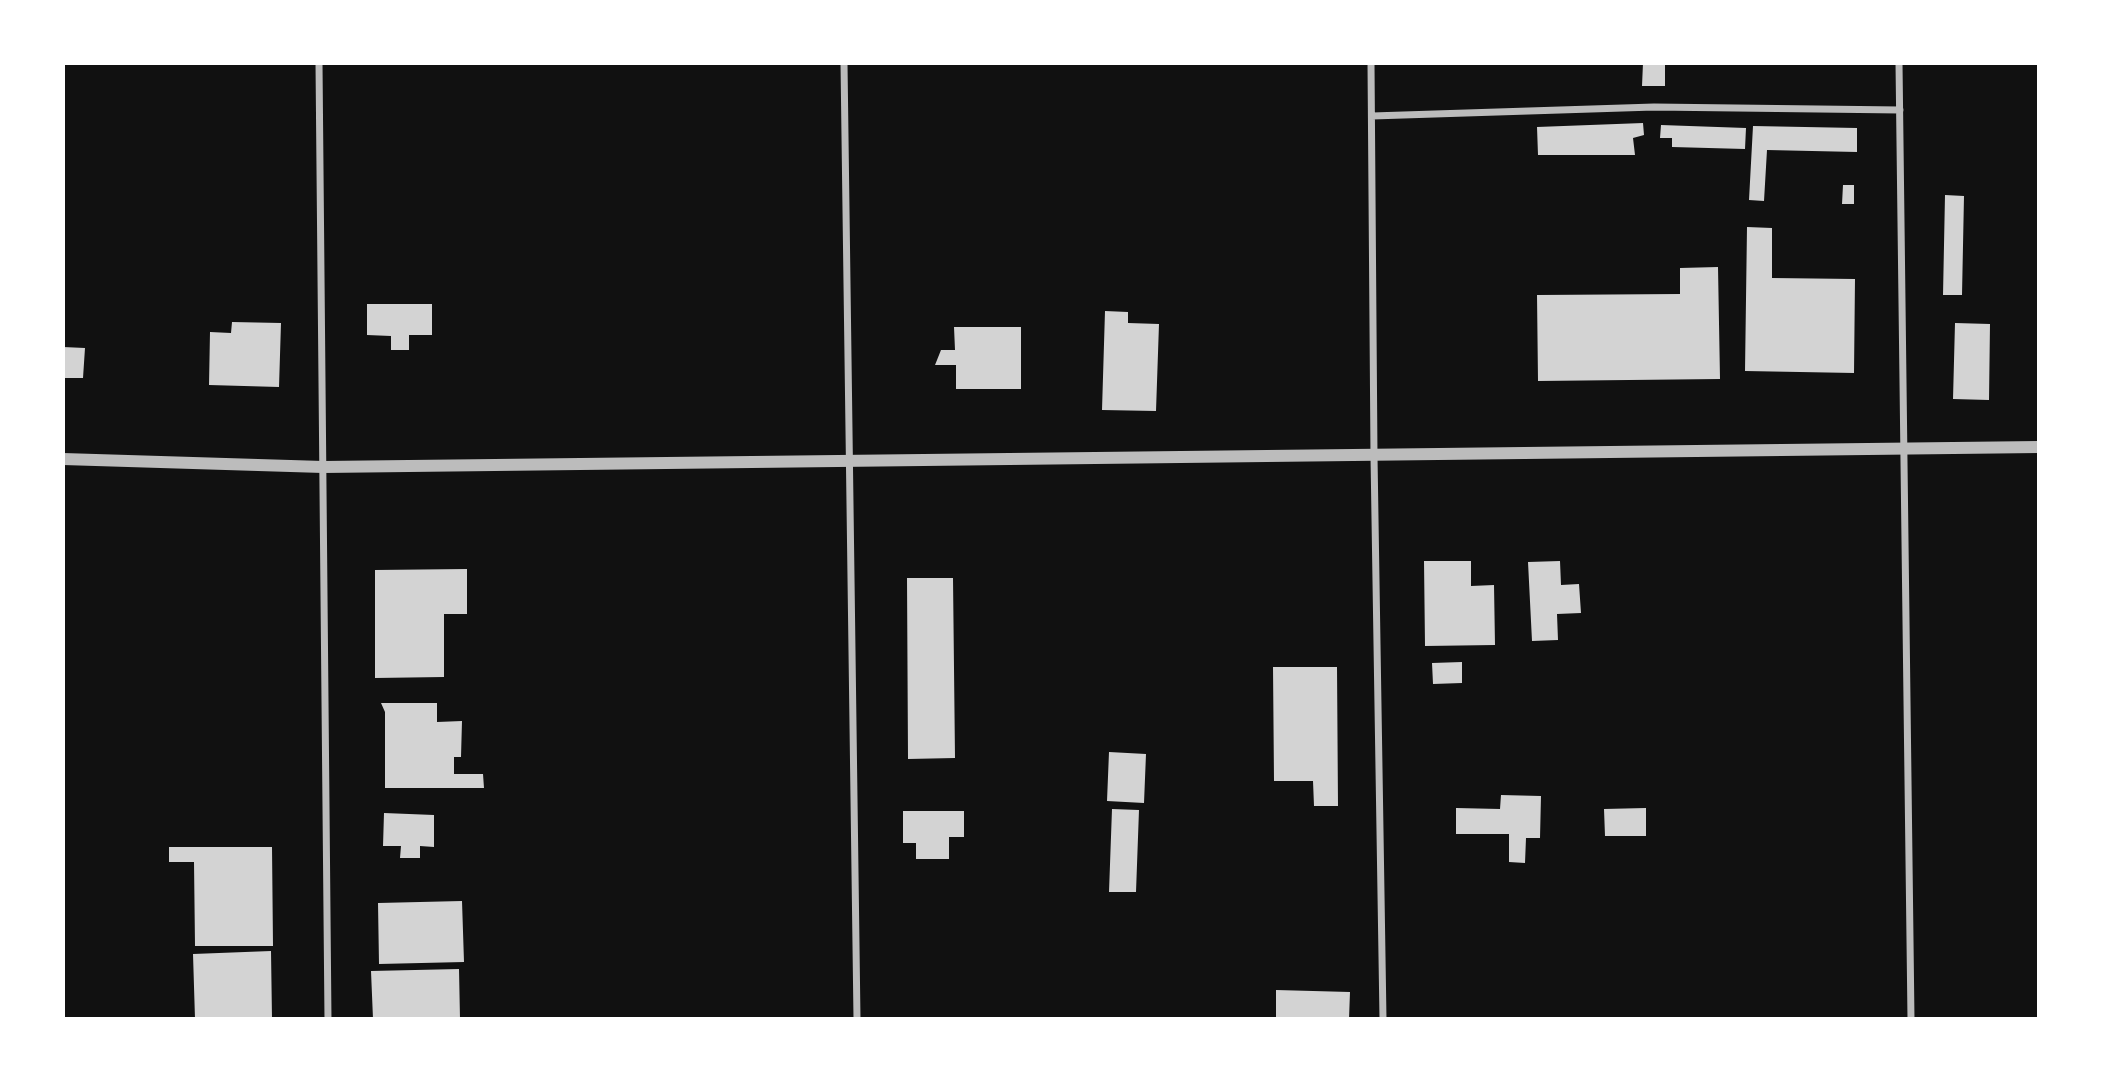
<!DOCTYPE html>
<html>
<head>
<meta charset="utf-8">
<style>
	body { margin:0 }
	#map { position:relative; width:2102px; height:1082px; overflow:hidden; background:#111; font-family:"Golos Text",sans-serif }
	canvas { display:block }
	.frame { position:absolute; inset:0; border:65px solid #fff; pointer-events:none }
</style>
</head>
<body>
<div id="map">
<canvas width="2102" height="1082"></canvas>
<div class="frame"></div>
</div>
<script>
const context = document.querySelector('canvas').getContext('2d');
context.lineJoin = 'round';
function paint(path, color) { context.fillStyle = color; context.fill(path, 'evenodd'); }
const poly = rows => new Path2D(rows.map(r => 'M' + r).join(''));
function stroke(path, color, width, dash) { context.strokeStyle = color; context.lineWidth = width; context.lineCap = dash ? 'butt' : 'round'; context.setLineDash(dash || []); context.stroke(path); }
paint(poly([
	[1643,63,1665,63,1665,86,1642,86],
	[1643,123,1644,135,1633,138,1635,155,1538,155,1537,127],
	[1661,125,1746,128,1745,149,1672,147,1672,138,1660,138],
	[1753,126,1857,128,1857,152,1767,150,1764,201,1749,200],
	[1843,185,1854,185,1854,204,1842,204],
	[1945,195,1964,196,1962,295,1943,295],
	[1747,227,1772,228,1772,278,1855,279,1854,373,1745,371],
	[1718,267,1720,379,1538,381,1537,295,1680,294,1680,268],
	[367,304,432,304,432,335,409,335,409,350,391,350,391,336,367,335],
	[1105,311,1128,312,1128,323,1159,324,1156,411,1102,410],
	[232,322,281,323,279,387,209,385,210,332,231,333],
	[1955,323,1990,324,1989,400,1953,399],
	[954,327,1021,327,1021,389,956,389,956,365,935,365,941,350,955,350],
	[63,347,85,348,83,378,63,378],
	[1424,561,1471,561,1471,586,1494,585,1495,645,1425,646],
	[1560,561,1561,585,1579,584,1581,613,1557,614,1558,640,1532,641,1528,562],
	[467,569,467,614,444,614,444,677,375,678,375,570],
	[907,578,953,578,955,758,908,759],
	[1462,662,1462,683,1433,684,1432,663],
	[1273,667,1337,667,1338,806,1314,806,1313,781,1274,781],
	[381,703,437,703,437,722,462,721,461,757,454,757,454,774,483,774,484,788,385,788,385,712],
	[1109,752,1146,754,1144,803,1107,801],
	[1501,795,1541,796,1540,838,1526,838,1525,863,1509,862,1509,834,1456,834,1456,808,1500,809],
	[1646,808,1646,836,1605,836,1604,809],
	[1112,809,1139,810,1136,892,1109,892],
	[903,811,964,811,964,837,949,837,949,859,916,859,916,843,903,843],
	[384,813,434,815,434,847,420,846,420,858,400,858,401,846,383,846],
	[169,847,272,847,273,946,195,946,194,862,169,862],
	[462,901,464,962,379,964,378,903],
	[271,951,272,1019,195,1019,193,954],
	[459,969,460,1019,373,1019,371,971],
	[1276,990,1350,992,1349,1019,1276,1019]
]), '#d3d3d3');
stroke(poly([
	[319,63,328,1019],
	[844,63,857,1019],
	[1371,63,1374,456,1383,1019],
	[1899,63,1911,1019],
	[1372,116,1654,107,1900,110]
]), '#bcbcbc', 7);
stroke(poly([
	[63,459,323,467,2039,447]
]), '#bcbcbc', 12);
</script>
</body>
</html>
